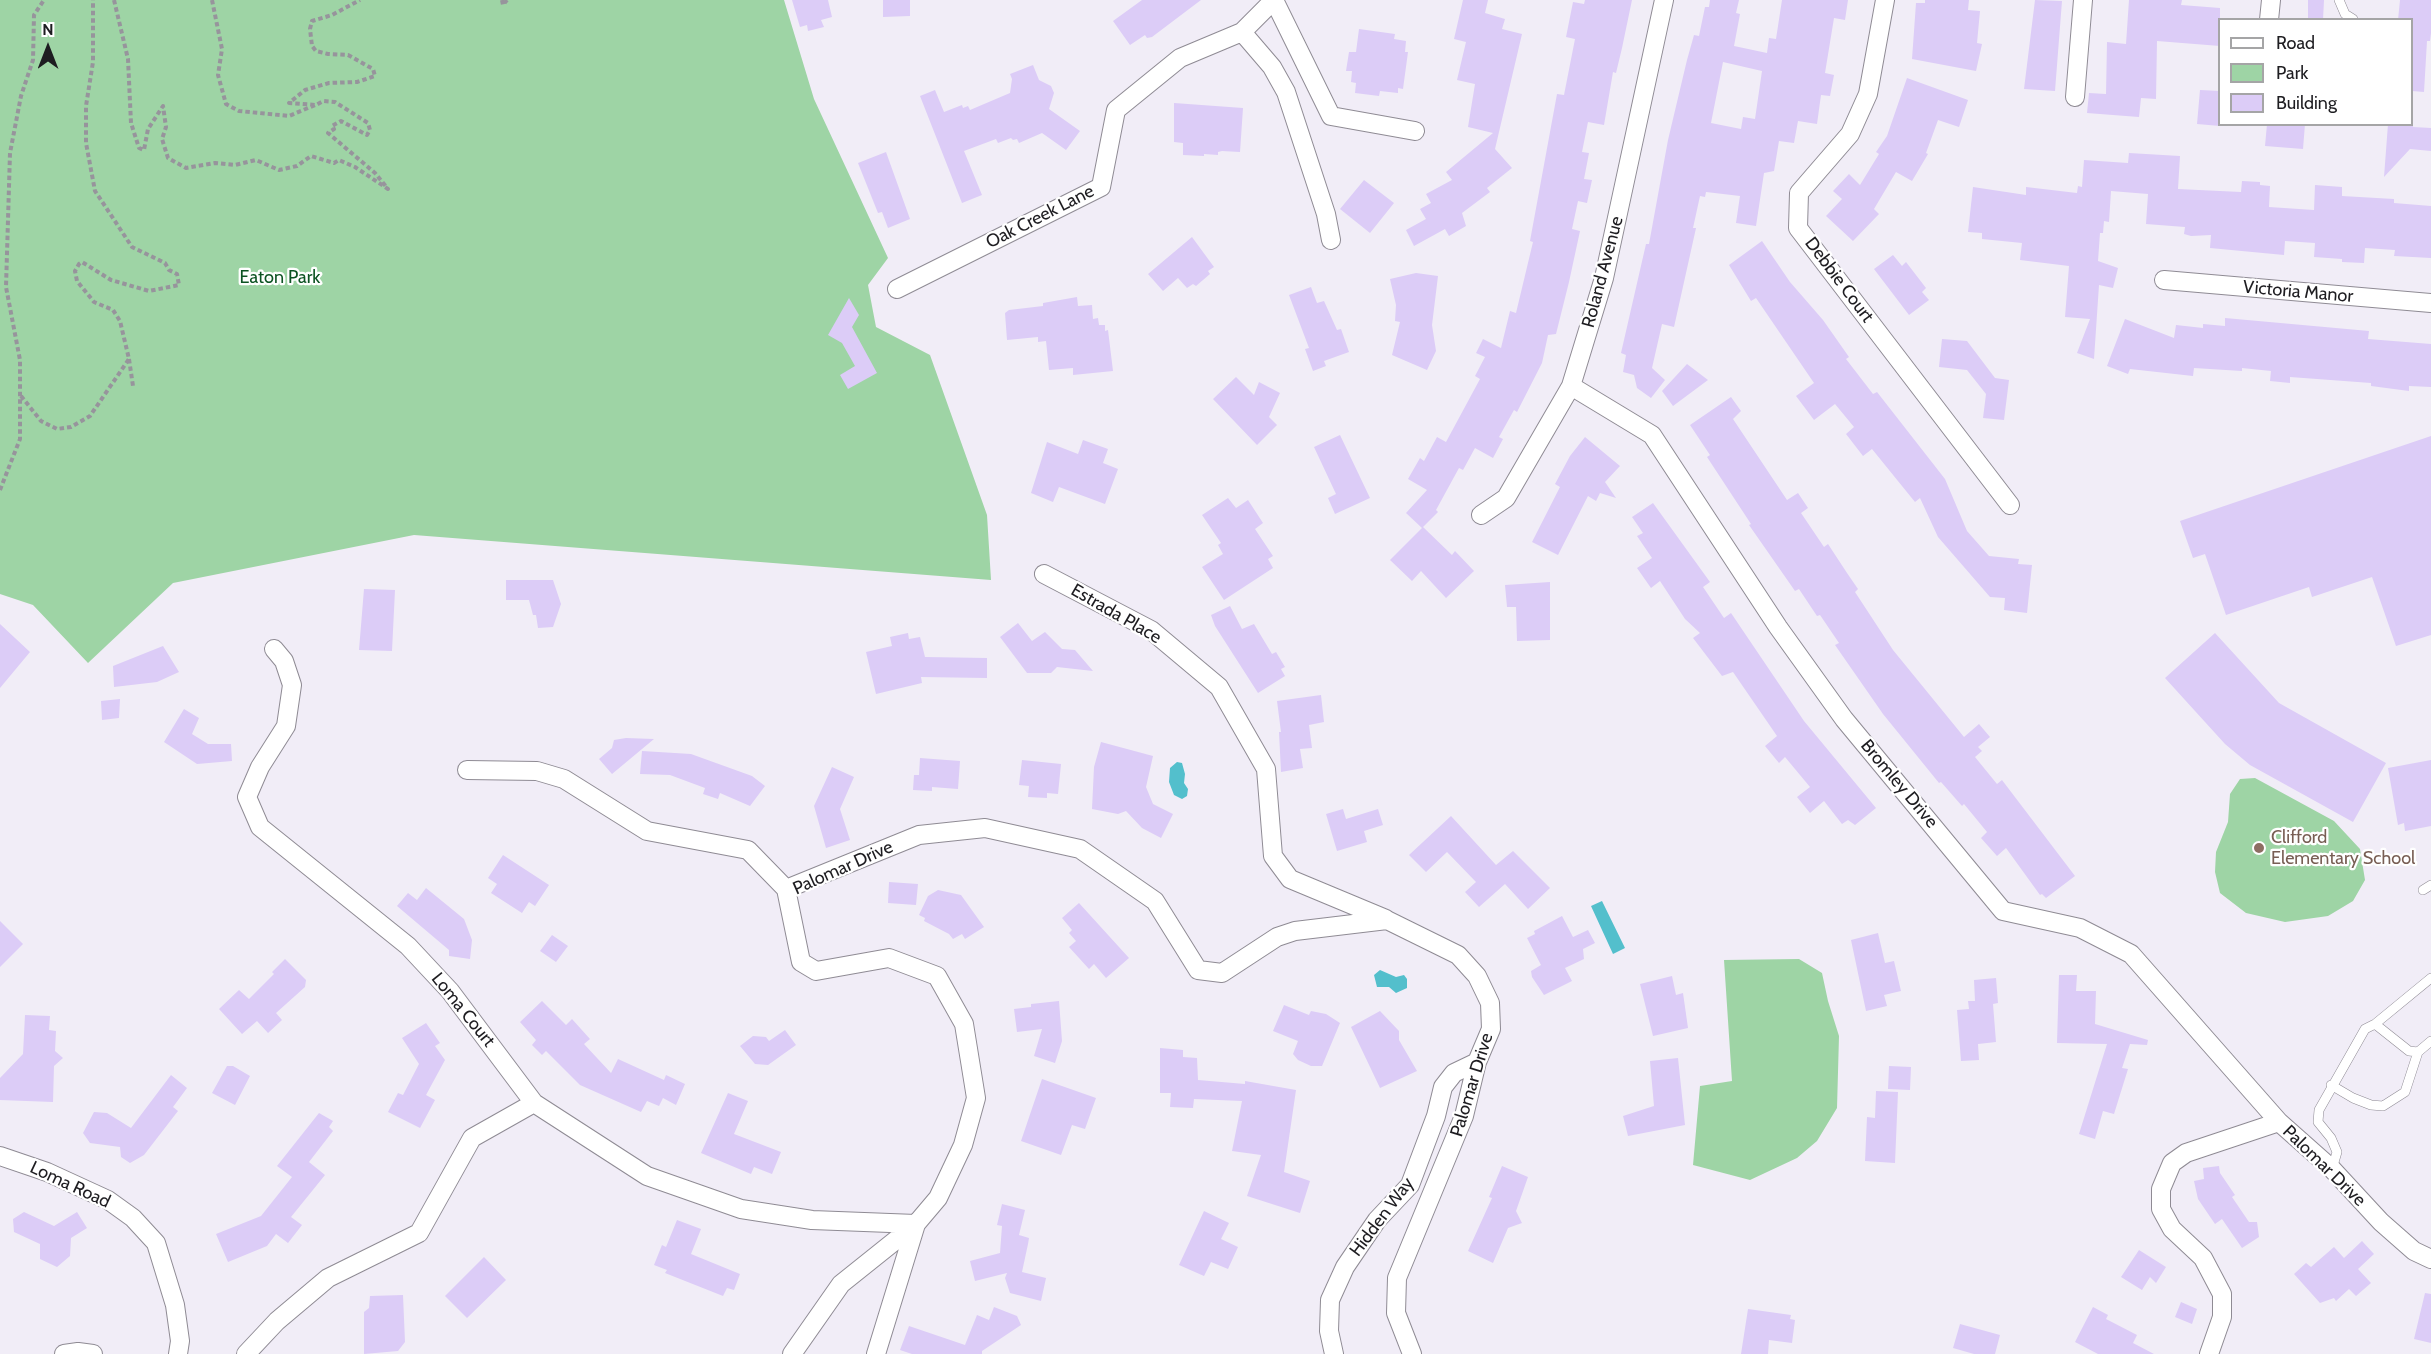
<!DOCTYPE html>
<html>
<head>
<meta charset="utf-8">
<style>
	body { margin:0 }
	#map { position:relative; width:2431px; height:1354px; overflow:hidden; background:#f1edf7; font-family:Cabin,sans-serif }
	canvas { display:block }
	.legend { position:absolute; left:2218px; top:18px; width:195px; height:108px; box-sizing:border-box; background:#fff; border:2px solid #a5a5a6; margin:0; padding:8px 10px; list-style:none; font-size:18px; color:#1e1d21 }
	.legend li { display:flex; align-items:center; gap:12px; height:30px }
	.legend b { width:30px; border:2px solid #a5a5a6 }
	.north { position:absolute; left:18px; top:18px; width:60px; height:60px; -webkit-text-stroke:4px #fff; paint-order:stroke; rotate:0deg; font-size:16px; font-weight:700; line-height:24px; text-align:center; color:#1e1d21 }
	.north::after { content:''; display:block; margin:auto; width:21px; height:27px; background:#1e1d21; clip-path:polygon(50% 0,100% 100%,50% 72%,0 100%) }
</style>
</head>
<body>
<div id="map">
<canvas width="2431" height="1354"></canvas>
<ul class="legend">
<li><b style="height:8px;background:#fff"></b>Road</li>
<li><b style="height:16px;background:#9ed4a5"></b>Park</li>
<li><b style="height:16px;background:#dcccf7"></b>Building</li>
</ul>
<div class="north">N</div>
</div>
<script>
const context = document.querySelector('canvas').getContext('2d');
context.lineJoin = 'round';
function paint(path, color) { context.fillStyle = color; context.fill(path, 'evenodd'); }
const poly = rows => new Path2D(rows.map(r => 'M' + r).join(''));
function stroke(path, color, width, dash) { context.strokeStyle = color; context.lineWidth = width; context.lineCap = dash ? 'butt' : 'round'; context.setLineDash(dash || []); context.stroke(path); }
function write(font, color, halo, rows, align = 'center') {
  context.font = font + ' Cabin,sans-serif'; context.lineWidth = 4.5; context.setLineDash([]); context.textBaseline = 'middle'; context.strokeStyle = halo; context.fillStyle = color; for (const [text, x, y, turn = 0] of rows) {
    context.save(); context.translate(x, y); context.rotate((+turn || 0) * Math.PI / 180); context.textAlign = isNaN(turn) ? turn : align; if (halo) context.strokeText(text, 0, 0); context.fillText(text, 0, 0); context.restore();
  }
}
paint(poly([
	[0,0,784,0,814,99,888,258,868,285,876,327,930,355,987,515,991,580,414,535,173,583,88,663,33,605,0,594],
	[2255,778,2334,821,2360,849,2365,880,2353,901,2328,916,2285,922,2246,913,2220,893,2215,872,2216,852,2228,822,2230,794,2240,779],
	[1799,959,1822,973,1828,1001,1839,1036,1837,1108,1817,1141,1797,1158,1750,1180,1693,1165,1700,1086,1732,1081,1724,960]
]), '#9ed4a5');
paint(poly([
	[1177,762,1182,763,1185,774,1184,783,1188,789,1187,796,1182,799,1174,795,1169,782,1170,768],
	[1602,901,1625,948,1613,954,1591,906],
	[1380,970,1396,977,1404,975,1407,979,1407,988,1396,993,1389,987,1377,987,1374,975]
]), '#53bfcc');
paint(poly([
	[792,0,828,0,832,17,821,20,824,27,808,31,807,25,800,27],
	[883,0,910,0,910,16,883,17],
	[1142,0,1201,0,1152,37,1147,38,1145,35,1130,45,1113,21],
	[1463,0,1488,0,1485,13,1505,19,1502,29,1522,34,1495,149,1512,168,1487,188,1490,192,1462,213,1466,226,1449,236,1445,229,1414,246,1406,230,1426,219,1420,209,1431,203,1426,194,1452,180,1446,172,1493,133,1468,127,1475,84,1457,80,1466,42,1454,39],
	[1585,0,1632,0,1622,48,1616,73,1613,72,1604,125,1588,122,1582,152,1589,153,1584,179,1592,180,1587,203,1578,201,1572,229,1580,231,1569,282,1556,334,1548,335,1542,363,1517,412,1514,410,1499,437,1503,439,1493,458,1475,448,1463,470,1459,468,1436,510,1438,512,1423,527,1452,555,1455,551,1474,571,1446,598,1421,571,1412,581,1390,560,1422,528,1406,513,1427,490,1408,479,1420,458,1424,461,1437,437,1446,442,1480,379,1475,376,1485,357,1476,353,1483,339,1501,348,1510,311,1516,313,1533,242,1530,241,1557,94,1564,95,1575,39,1566,37,1573,2,1584,4],
	[1710,0,1739,0,1736,13,1740,14,1734,46,1767,53,1769,38,1776,39,1782,0,1848,0,1845,20,1834,18,1825,73,1834,75,1830,96,1821,95,1817,124,1798,121,1794,143,1779,141,1774,171,1764,173,1756,226,1736,223,1740,196,1706,192,1705,197,1700,196,1693,228,1696,228,1674,327,1662,324,1652,368,1665,380,1651,398,1637,388,1634,375,1623,372,1626,355,1621,353,1646,244,1649,244,1668,140,1687,60,1694,35,1699,36,1705,7,1709,7],
	[1723,62,1762,71,1755,119,1743,117,1741,129,1711,123],
	[1925,0,1969,0,1968,10,1980,11,1977,43,1982,44,1976,71,1912,59,1916,3,1925,3],
	[2035,0,2062,1,2055,91,2024,89],
	[2129,0,2182,0,2181,5,2220,8,2220,46,2157,41,2156,99,2141,98,2139,117,2087,113,2089,93,2106,94,2107,42,2126,44],
	[2308,0,2324,0,2323,20,2308,20],
	[2400,0,2431,0,2431,33,2430,41,2427,41,2424,92,2412,91,2412,20,2398,20],
	[1359,29,1395,34,1394,39,1406,41,1405,52,1408,52,1403,89,1398,88,1398,93,1380,91,1379,96,1355,93,1356,83,1351,82,1352,71,1346,71,1349,52,1356,52],
	[1033,65,1039,80,1051,86,1054,93,1049,109,1080,131,1066,150,1042,133,1019,143,1017,139,1013,140,1011,138,998,143,996,139,964,151,982,195,962,203,920,96,935,90,944,112,962,105,963,108,968,106,970,110,1010,93,1012,79,1010,74],
	[1907,78,1968,100,1959,127,1938,120,1926,153,1928,154,1912,181,1896,172,1874,209,1879,214,1853,241,1826,216,1842,199,1833,191,1849,174,1860,185,1879,154,1876,152,1887,136],
	[2200,90,2220,91,2220,126,2197,124],
	[1174,103,1243,108,1240,152,1222,151,1218,152,1218,155,1204,154,1204,156,1183,155,1183,143,1174,142],
	[2267,124,2305,124,2303,149,2265,146],
	[2388,124,2413,124,2413,127,2431,128,2431,151,2410,149,2384,177],
	[886,152,910,219,888,228,882,212,878,213,858,163],
	[2129,153,2180,156,2178,189,2241,192,2242,181,2260,182,2260,185,2270,186,2269,207,2314,210,2315,185,2342,187,2342,196,2394,199,2394,203,2431,206,2431,258,2394,256,2395,250,2365,248,2364,263,2342,262,2342,259,2314,257,2315,243,2285,241,2284,255,2210,248,2211,235,2191,236,2184,234,2185,227,2146,224,2148,194,2111,191,2109,222,2104,221,2103,233,2100,233,2098,261,2118,268,2113,288,2099,285,2094,359,2077,353,2090,319,2065,317,2069,266,2020,260,2022,243,1982,239,1982,233,1968,232,1973,187,2026,195,2026,187,2077,193,2078,186,2082,187,2084,160,2128,163],
	[1364,180,1394,203,1370,233,1340,209],
	[1192,237,1214,267,1208,271,1210,274,1196,286,1193,284,1187,288,1178,278,1163,291,1148,274],
	[1762,241,1790,282,1823,320,1849,357,1846,359,1873,394,1877,392,1945,479,1967,531,1989,556,2019,559,2018,564,2032,565,2027,613,2004,610,2005,598,1990,597,1938,537,1920,498,1915,502,1872,449,1863,456,1846,434,1854,427,1835,404,1814,420,1796,396,1814,383,1756,298,1751,301,1729,265],
	[1893,255,1902,266,1906,262,1926,288,1922,292,1929,300,1909,315,1874,269],
	[1416,273,1438,276,1432,325,1436,351,1427,370,1392,355,1400,322,1395,321,1396,305,1390,279],
	[1311,287,1317,303,1324,301,1337,330,1341,329,1349,352,1324,361,1326,366,1313,371,1305,349,1309,348,1289,295],
	[1077,297,1078,306,1092,305,1093,319,1098,318,1099,325,1105,325,1105,331,1108,330,1113,371,1073,375,1073,368,1049,370,1046,341,1038,342,1038,337,1007,340,1005,313,1009,310,1043,306,1043,303],
	[849,298,859,315,852,327,877,373,848,389,840,375,855,366,842,343,828,335],
	[2225,318,2369,331,2368,339,2431,344,2431,387,2409,386,2409,391,2371,386,2371,383,2290,377,2290,383,2270,381,2271,371,2242,368,2242,371,2194,368,2193,376,2130,369,2128,374,2107,366,2125,319,2174,338,2176,325,2203,328,2203,324,2225,326],
	[1942,339,1967,341,1995,378,2009,380,2004,420,1983,418,1986,394,1967,370,1939,367],
	[1687,364,1708,380,1673,406,1662,391],
	[1236,377,1254,395,1259,382,1280,393,1269,417,1277,425,1257,445,1213,399],
	[1731,397,1741,411,1733,419,1787,500,1798,493,1808,508,1801,513,1824,547,1828,544,1847,573,1858,589,1855,592,1893,650,1964,737,1979,724,1990,737,1978,747,1982,751,1975,757,1997,784,2002,780,2075,876,2046,898,2042,894,2040,895,2006,848,1997,856,1981,838,1987,832,1964,804,1962,806,1941,782,1939,783,1883,714,1835,645,1839,643,1820,615,1817,616,1799,589,1795,591,1749,525,1751,524,1707,457,1710,455,1690,425],
	[1340,435,1370,498,1335,514,1328,498,1336,494,1314,447],
	[2431,436,2431,635,2396,646,2372,577,2312,597,2309,587,2226,615,2205,554,2193,558,2180,521],
	[1585,437,1620,466,1605,482,1616,498,1600,493,1596,501,1588,496,1558,555,1532,542,1560,487,1555,484,1570,456],
	[1083,440,1108,449,1103,463,1118,469,1105,504,1059,487,1053,502,1031,493,1047,442,1078,454],
	[1228,498,1236,508,1248,500,1263,523,1255,529,1273,556,1268,559,1273,568,1224,600,1202,567,1223,554,1218,545,1221,543,1202,515],
	[1653,503,1710,582,1703,587,1724,618,1731,613,1804,721,1876,808,1855,825,1848,820,1842,824,1824,801,1810,813,1797,797,1810,787,1785,757,1779,763,1765,746,1777,736,1733,672,1722,676,1693,638,1700,633,1685,619,1660,581,1651,588,1637,568,1652,558,1637,536,1643,533,1632,517],
	[506,580,553,580,561,604,553,627,538,628,536,615,533,615,529,600,506,600],
	[1550,582,1550,640,1517,641,1516,607,1507,607,1505,585],
	[364,589,395,590,392,651,359,650],
	[1230,606,1242,629,1254,624,1272,654,1276,652,1285,667,1281,669,1285,676,1258,693,1215,626,1211,615],
	[1018,623,1032,641,1045,632,1062,649,1075,650,1093,671,1057,667,1051,673,1027,673,1000,637],
	[0,624,30,652,0,688],
	[908,633,909,639,920,637,925,657,987,658,987,678,921,677,922,683,876,694,866,652,892,646,890,637],
	[2215,633,2279,703,2386,763,2353,822,2250,765,2225,744,2165,678],
	[163,646,179,672,157,682,114,687,113,666],
	[1321,695,1324,722,1309,725,1312,748,1300,749,1303,768,1281,772,1279,732,1281,732,1277,701],
	[120,699,119,718,102,720,101,701],
	[184,709,199,718,192,734,208,744,231,744,232,761,197,764,164,742],
	[626,738,654,739,612,774,599,759,612,748,614,740],
	[1101,742,1153,756,1146,787,1153,804,1173,814,1161,838,1142,828,1126,811,1118,814,1092,809,1094,767],
	[642,751,691,754,752,776,765,786,750,806,720,793,718,799,703,794,705,788,670,775,640,774],
	[920,758,960,761,958,789,932,787,932,791,913,790,914,775,919,775],
	[1022,760,1061,764,1058,794,1047,793,1047,798,1028,797,1029,786,1019,785],
	[2431,760,2431,826,2405,831,2404,823,2398,825,2388,768],
	[832,767,854,777,840,809,850,840,826,848,814,806],
	[1343,809,1346,819,1378,809,1383,825,1364,831,1367,842,1337,851,1326,814],
	[1451,816,1496,865,1513,851,1550,888,1528,909,1505,884,1479,907,1465,892,1476,882,1447,852,1426,872,1409,855],
	[503,855,549,885,535,906,529,902,522,913,491,893,497,884,488,878],
	[889,882,918,884,916,905,888,903],
	[426,888,464,919,472,940,470,959,449,956,449,950,397,906,408,893,417,900],
	[938,890,961,895,984,927,965,939,962,934,953,939,949,934,924,921,925,918,919,915,928,896],
	[1079,903,1129,958,1106,978,1094,964,1089,969,1069,947,1076,941,1069,933,1072,930,1062,918],
	[1562,916,1573,937,1588,930,1595,943,1583,949,1584,959,1565,968,1572,981,1544,995,1532,977,1531,971,1541,965,1527,938,1535,934,1534,931],
	[0,921,23,944,0,967],
	[1878,933,1885,963,1894,961,1901,991,1884,995,1887,1006,1866,1011,1851,940],
	[552,935,568,946,556,962,540,951],
	[285,959,306,980,305,987,276,1013,282,1020,268,1033,257,1021,242,1034,219,1009,239,990,249,999,274,974,272,972],
	[2059,975,2077,975,2076,991,2096,991,2095,1024,2148,1040,2147,1045,2130,1044,2122,1068,2128,1069,2114,1114,2103,1111,2095,1139,2079,1134,2107,1044,2057,1043],
	[1672,976,1676,995,1683,993,1688,1028,1653,1036,1640,984],
	[1996,978,1998,1003,1993,1004,1996,1042,1978,1044,1979,1060,1961,1061,1957,1010,1969,1009,1968,1001,1975,1001,1974,980],
	[542,1001,566,1025,572,1019,590,1039,584,1044,611,1073,618,1059,664,1080,666,1075,685,1084,676,1105,663,1098,659,1106,647,1101,641,1112,580,1085,546,1051,542,1055,532,1045,536,1040,520,1022],
	[1059,1001,1062,1041,1055,1063,1034,1056,1042,1029,1017,1032,1014,1009,1031,1007,1031,1004],
	[1284,1005,1309,1015,1311,1011,1326,1014,1340,1023,1322,1066,1311,1066,1298,1060,1293,1054,1298,1041,1273,1031],
	[1380,1011,1399,1031,1399,1040,1417,1071,1380,1088,1351,1027],
	[25,1015,50,1016,49,1030,56,1031,55,1051,63,1058,54,1066,53,1102,0,1100,0,1078,23,1054],
	[426,1023,440,1043,435,1046,445,1060,426,1095,435,1100,420,1128,388,1112,398,1093,403,1095,419,1064,402,1038],
	[785,1030,796,1045,768,1065,755,1064,740,1046,753,1036,766,1037,769,1041],
	[1160,1048,1183,1050,1183,1057,1197,1058,1198,1080,1245,1084,1245,1081,1296,1090,1284,1172,1310,1181,1300,1213,1247,1196,1261,1155,1232,1151,1242,1101,1194,1099,1193,1108,1170,1107,1171,1093,1160,1093],
	[1678,1058,1685,1125,1628,1136,1623,1116,1654,1106,1650,1061],
	[227,1066,233,1066,250,1076,235,1105,212,1093],
	[1889,1066,1911,1067,1910,1090,1888,1089],
	[171,1075,187,1088,173,1107,178,1111,144,1155,130,1163,121,1157,120,1147,90,1143,83,1133,94,1112,107,1113,131,1128],
	[1042,1079,1096,1098,1085,1129,1072,1125,1061,1155,1021,1141],
	[1876,1091,1898,1092,1895,1163,1865,1161,1867,1117,1875,1118],
	[728,1093,748,1101,734,1134,781,1152,772,1174,754,1167,751,1174,701,1153],
	[319,1113,333,1121,329,1127,333,1131,309,1162,325,1175,291,1217,302,1225,288,1243,276,1234,267,1246,228,1262,216,1234,261,1216,292,1177,277,1166],
	[1502,1166,1528,1177,1516,1211,1522,1223,1508,1228,1493,1263,1468,1251,1492,1198,1489,1197],
	[2219,1166,2220,1173,2235,1195,2232,1197,2249,1222,2257,1222,2259,1237,2242,1248,2222,1219,2215,1224,2198,1199,2194,1181,2204,1179,2203,1168],
	[1002,1204,1025,1210,1019,1235,1029,1238,1028,1244,1022,1272,1046,1278,1041,1301,1010,1293,1005,1278,1007,1273,975,1281,970,1261,1000,1253,1002,1226,997,1225],
	[1204,1211,1229,1223,1221,1239,1238,1247,1228,1269,1211,1262,1204,1276,1179,1265],
	[24,1212,54,1226,77,1212,87,1228,71,1238,70,1256,57,1267,40,1259,40,1244,14,1232,13,1219],
	[677,1220,701,1229,691,1254,740,1274,734,1290,727,1288,723,1296,665,1273,667,1270,654,1265,662,1245,666,1247],
	[2362,1241,2374,1254,2358,1269,2371,1283,2356,1296,2349,1289,2336,1301,2334,1298,2320,1303,2294,1274,2306,1263,2311,1267,2334,1247,2344,1258],
	[2139,1250,2166,1267,2156,1283,2150,1277,2142,1290,2121,1277],
	[484,1257,506,1280,467,1318,445,1296],
	[2425,1293,2431,1294,2431,1343,2414,1339],
	[403,1295,405,1342,398,1351,364,1354,364,1312,369,1308,370,1296],
	[2181,1302,2197,1309,2192,1324,2175,1317],
	[994,1307,1017,1316,1021,1325,982,1351,982,1354,912,1354,900,1350,909,1326,965,1345,977,1315,989,1320],
	[2093,1307,2108,1315,2106,1319,2137,1335,2133,1343,2154,1354,2098,1354,2075,1342],
	[1748,1309,1791,1315,1790,1319,1795,1320,1792,1343,1769,1340,1768,1354,1741,1354],
	[1960,1324,2000,1335,1995,1354,1974,1354,1953,1348]
]), '#dcccf7');
const service = poly([
	[2339,0,2345,14,2353,19],
	[2423,890,2431,885],
	[2375,1024,2431,978],
	[2331,1085,2353,1098,2371,1105,2383,1106,2405,1092,2418,1052],
	[2332,1169,2337,1152,2331,1138,2318,1122,2319,1110,2365,1029,2375,1024,2409,1051,2418,1052,2431,1041]
]);
const minor = poly([
	[1274,0,1331,116,1415,131],
	[1885,0,1868,94,1850,134,1799,193,1798,228,2010,505],
	[2269,20,2271,0],
	[1242,32,1272,67,1286,92,1326,214,1331,240],
	[2075,97,2083,0],
	[2164,280,2431,303],
	[897,289,1101,187,1116,110,1180,58,1242,32,1274,0],
	[1571,386,1652,435,1778,627,1844,719,2003,911,2080,928,2131,954,2279,1122],
	[1481,515,1506,498,1571,386,1604,278,1664,0],
	[1044,574,1151,630,1219,687,1266,769,1273,856,1290,879,1386,919],
	[274,649,284,661,292,685,286,726,260,767,247,797,260,827,408,946,450,991,534,1103],
	[467,770,537,771,564,779,647,831,748,850,786,889],
	[786,889,919,835,985,828,1080,849,1155,901,1198,970,1222,973,1277,937,1295,931,1387,920,1458,955,1477,976,1490,1003,1491,1029,1477,1062,1464,1116,1397,1278,1396,1313,1412,1354],
	[786,889,801,962,816,971,889,958,937,976,964,1024,976,1098,963,1145,938,1198,916,1224,841,1284,792,1354],
	[0,1156,47,1172,108,1200,133,1218,156,1243,175,1305,180,1341,178,1354],
	[64,1354,78,1352,93,1354],
	[246,1354,277,1321,328,1278,419,1233,472,1138,534,1103,647,1176,741,1209,812,1220,916,1224],
	[876,1354,916,1224],
	[1334,1354,1329,1331,1330,1300,1345,1267,1377,1220,1410,1185,1436,1116,1443,1087,1454,1073,1477,1062],
	[2209,1354,2222,1317,2222,1294,2203,1258,2172,1229,2161,1209,2161,1189,2172,1163,2186,1153,2279,1122,2332,1169,2381,1222,2414,1251,2431,1259]
]);
stroke(service, '#8f8b94', 10);
stroke(minor, '#8f8b94', 20);
stroke(poly([
	[114,0,128,59,131,123,139,148,144,150,148,129,163,106,166,127,162,139,168,158,186,168,215,163,235,165,256,160,279,170,297,166,311,156,334,163,339,160,355,167,388,189,375,173,328,133,334,129,332,126,341,121,367,135,370,130,368,123,335,102,323,101,316,105,289,103,305,90,329,83,357,82,375,76,373,69,348,55,328,54,316,51,312,46,310,29,312,21,332,15,360,0],
	[212,0,222,49,218,75,226,104,239,111,289,116,315,105],
	[502,0,503,5,507,0],
	[129,359,133,386],
	[21,396,41,421,57,429,71,427,90,416,129,359,120,321,113,310,94,302,77,281,75,271,79,264,82,262,111,280,149,291,179,285,177,274,169,270,165,263,132,247,95,191,86,143,86,106,93,62,93,0],
	[0,490,20,439,20,360,6,287,10,153,21,96,33,60,34,15,44,0]
]), '#97949c', 4, [4.5, 3]);
stroke(service, '#fff', 9);
stroke(minor, '#fff', 18);
for (const [x, y, r, color] of [
	[2259,848,6,"#8d6e63"]
]) { const dot = new Path2D(); dot.arc(x, y, r, 0, 2 * Math.PI); context.fillStyle = color; context.fill(dot); stroke(dot, '#fff', 2); }
write('18px', '#1e1d21', '#fff', [
	["Oak Creek Lane",1040,217,-27],
	["Roland Avenue",1603,272,-75],
	["Debbie Court",1839,280,53],
	["Victoria Manor",2298,292,5],
	["Estrada Place",1116,614,30],
	["Bromley Drive",1899,784,50],
	["Palomar Drive",843,868,-24],
	["Loma Court",463,1010,51],
	["Palomar Drive",1472,1085,-73],
	["Palomar Drive",2324,1166,44],
	["Loma Road",70,1185,25],
	["Hidden Way",1382,1217,-53]
]);
write('18px', '#0c5322', '#fff', [
	["Eaton Park",280,278]
]);
write('18px', '#785e54', '#fff', [
	["Clifford",2271,838],
	["Elementary School",2271,859]
], 'left');
</script>
</body>
</html>
